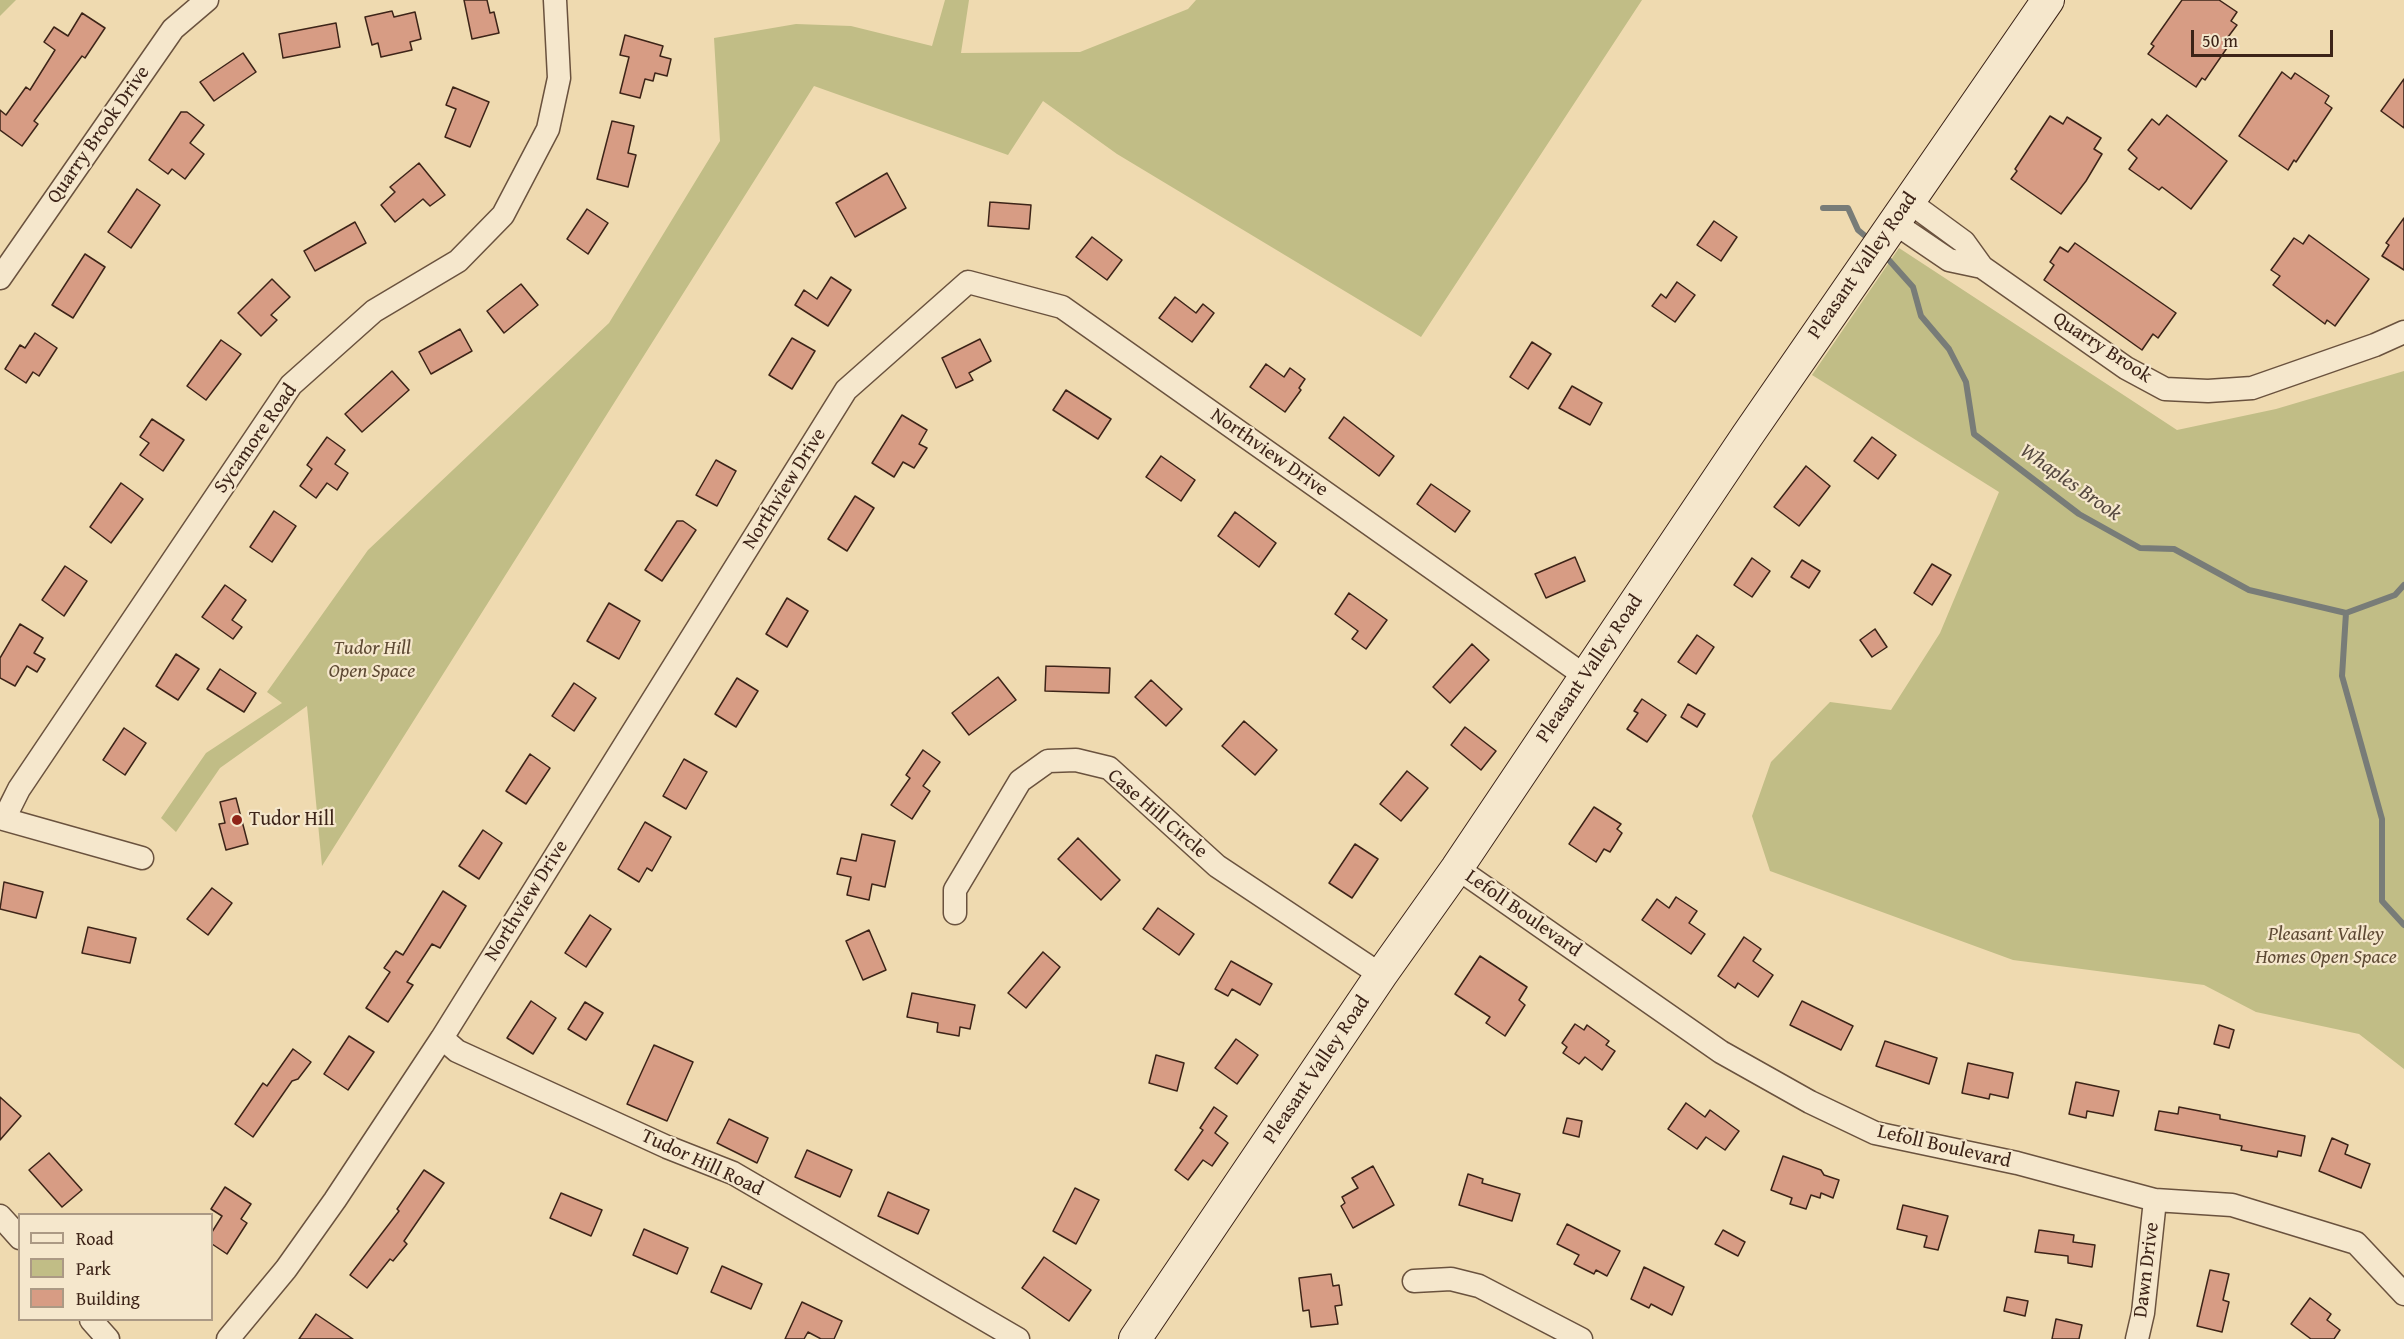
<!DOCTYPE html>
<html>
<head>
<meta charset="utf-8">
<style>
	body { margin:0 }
	#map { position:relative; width:2404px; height:1339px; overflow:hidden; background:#efdab0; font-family:"Gentium Book Plus",serif }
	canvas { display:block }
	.legend { position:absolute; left:18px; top:1213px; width:195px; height:108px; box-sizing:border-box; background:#f5e7cc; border:2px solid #ab9984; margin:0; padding:8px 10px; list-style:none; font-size:18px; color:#3d2418 }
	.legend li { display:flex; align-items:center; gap:12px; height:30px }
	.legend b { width:30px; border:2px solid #ab9984 }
	.scale { position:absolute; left:2191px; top:30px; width:142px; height:27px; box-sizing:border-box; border:3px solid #3d2418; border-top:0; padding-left:8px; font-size:18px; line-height:21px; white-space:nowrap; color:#3d2418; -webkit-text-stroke:4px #f5e7cc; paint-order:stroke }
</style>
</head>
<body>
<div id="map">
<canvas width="2404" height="1339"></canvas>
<ul class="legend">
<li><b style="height:8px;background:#f5e7cc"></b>Road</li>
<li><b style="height:16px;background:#c1bd86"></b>Park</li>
<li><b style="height:16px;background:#d79c84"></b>Building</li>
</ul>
<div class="scale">50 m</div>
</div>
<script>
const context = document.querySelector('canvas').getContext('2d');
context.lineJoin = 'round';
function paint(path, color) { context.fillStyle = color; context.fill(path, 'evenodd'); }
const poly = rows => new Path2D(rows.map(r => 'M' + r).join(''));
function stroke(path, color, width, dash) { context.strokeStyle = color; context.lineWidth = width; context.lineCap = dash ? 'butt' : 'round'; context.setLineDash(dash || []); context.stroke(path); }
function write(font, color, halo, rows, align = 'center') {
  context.font = font + ' "Gentium Book Plus",serif'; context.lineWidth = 4.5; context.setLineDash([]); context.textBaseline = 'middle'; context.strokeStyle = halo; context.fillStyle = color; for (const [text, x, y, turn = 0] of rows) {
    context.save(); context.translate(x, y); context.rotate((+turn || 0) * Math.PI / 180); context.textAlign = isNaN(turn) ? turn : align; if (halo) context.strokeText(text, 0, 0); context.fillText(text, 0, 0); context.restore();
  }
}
paint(poly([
	[0,0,16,0,0,16],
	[945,0,969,0,961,53,1080,52,1188,9,1196,0,1642,0,1421,337,1117,154,1043,101,1008,155,814,86,322,866,307,706,220,768,176,832,161,818,206,753,282,703,267,692,368,550,609,323,720,141,714,38,796,24,851,26,932,46],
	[1899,248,2177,430,2276,409,2404,371,2404,1069,2359,1034,2256,1012,2204,985,2013,960,1770,871,1752,816,1771,762,1830,702,1891,710,1940,633,1999,492,1812,375]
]), '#c1bd86');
stroke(poly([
	[1823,208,1848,208,1858,230,1864,235],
	[1888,259,1913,287,1921,316,1949,349,1966,382,1974,434,2079,514,2140,548,2174,549,2249,590,2346,613,2395,595,2404,585],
	[2346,613,2342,676,2382,819,2382,901,2404,925]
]), '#787c78', 6);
const building = poly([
	[464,0,487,0,490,13,494,12,499,33,472,39,464,0],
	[2182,0,2219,0,2237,12,2231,21,2237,25,2228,37,2230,38,2226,43,2229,45,2205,80,2202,78,2196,87,2148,54,2154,46,2151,44,2182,0],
	[392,11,394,17,415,12,421,39,410,42,412,50,381,57,378,43,372,45,365,17,392,11],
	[82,13,105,28,85,58,82,56,34,121,38,124,22,146,0,130,0,110,6,115,26,87,30,90,55,50,44,42,54,27,68,36,82,13],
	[336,23,340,47,283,58,279,34,336,23],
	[625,35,663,46,660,56,671,59,667,76,655,73,653,81,645,79,640,98,620,93,629,57,620,55,625,35],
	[243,53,256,72,214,101,200,82,243,53],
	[2282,72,2291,79,2295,73,2329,96,2325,103,2332,108,2296,162,2294,160,2288,170,2239,136,2282,72],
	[2404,79,2404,128,2381,111,2404,79],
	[453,87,489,102,470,147,445,137,456,109,446,105,453,87],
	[181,112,187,112,204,125,190,143,204,154,185,179,172,169,168,174,149,160,181,112],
	[2167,115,2227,161,2191,209,2162,187,2159,190,2129,169,2137,158,2128,150,2152,119,2159,125,2167,115],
	[2050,116,2063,124,2067,117,2101,138,2094,149,2102,154,2086,181,2061,214,2011,179,2017,171,2015,169,2050,116],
	[612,121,634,126,628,153,636,155,628,187,597,179,612,121],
	[419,163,445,195,430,206,423,199,395,222,381,205,395,192,390,187,419,163],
	[887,173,906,208,855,237,836,203,887,173],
	[137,189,160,205,131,248,108,232,137,189],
	[990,202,1031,205,1029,229,988,226,990,202],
	[587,209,608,223,588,254,567,239,587,209],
	[2404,218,2404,270,2382,256,2389,245,2386,243,2404,218],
	[1714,221,1737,237,1721,261,1697,245,1714,221],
	[355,222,366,243,315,271,304,251,355,222],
	[2309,235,2369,279,2335,326,2327,320,2325,324,2273,285,2280,276,2271,270,2294,238,2303,244,2309,235],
	[1092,237,1122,260,1107,280,1076,257,1092,237],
	[2075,243,2176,313,2158,338,2153,334,2142,350,2044,280,2054,265,2050,262,2060,247,2068,252,2075,243],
	[85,254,105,267,73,318,52,305,85,254],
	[831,277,851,290,828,326,795,305,804,290,817,299,831,277],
	[272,279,290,297,271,315,277,320,261,336,238,313,272,279],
	[1677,282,1695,295,1675,322,1652,306,1661,294,1666,298,1677,282],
	[521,284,538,305,504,333,487,311,521,284],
	[1175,297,1196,313,1203,304,1214,313,1192,342,1159,318,1175,297],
	[460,329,472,351,431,374,419,352,460,329],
	[35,333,57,348,39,376,33,372,26,383,5,369,20,345,25,348,35,333],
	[792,338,815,351,792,389,769,375,792,338],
	[980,339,991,361,969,373,973,380,956,388,942,358,980,339],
	[221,340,241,354,206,400,187,386,221,340],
	[1532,342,1551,354,1528,389,1510,377,1532,342],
	[1266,364,1284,377,1290,368,1305,379,1299,388,1301,390,1285,412,1250,387,1266,364],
	[392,371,409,390,362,432,345,414,392,371],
	[1572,386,1602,403,1590,425,1559,408,1572,386],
	[1066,390,1111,419,1098,439,1053,410,1066,390],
	[902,415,927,430,919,444,927,448,914,468,903,462,894,477,872,463,902,415],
	[1344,417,1394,456,1379,476,1329,438,1344,417],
	[152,419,184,440,163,471,140,455,149,443,140,437,152,419],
	[327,437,345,450,335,464,348,473,337,490,327,483,316,498,300,486,312,469,307,465,327,437],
	[1872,437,1896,455,1878,479,1854,461,1872,437],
	[1161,456,1195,480,1181,501,1146,477,1161,456],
	[716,460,736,471,717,506,696,495,716,460],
	[1806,466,1830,486,1799,526,1774,507,1806,466],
	[121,483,143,499,111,543,90,527,121,483],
	[1431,484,1470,511,1455,532,1417,504,1431,484],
	[855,496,874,508,847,551,828,539,855,496],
	[274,511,296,526,272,562,250,547,274,511],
	[1235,512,1276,543,1259,567,1218,536,1235,512],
	[677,521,683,521,696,530,662,581,645,570,677,521],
	[1575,557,1585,581,1546,598,1535,574,1575,557],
	[1752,558,1770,571,1752,597,1734,585,1752,558],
	[1802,560,1820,571,1809,588,1791,577,1802,560],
	[1932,564,1951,575,1932,605,1914,593,1932,564],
	[65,566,87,581,64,616,42,600,65,566],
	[225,585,246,600,232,620,242,627,233,639,202,617,225,585],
	[1349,593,1387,620,1366,649,1352,639,1358,631,1335,614,1349,593],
	[787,598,808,611,787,647,766,634,787,598],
	[609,603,640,621,619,659,587,641,609,603],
	[20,624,43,638,34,653,45,659,37,672,27,666,15,686,0,678,0,658,20,624],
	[1875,629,1887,647,1872,657,1860,640,1875,629],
	[1697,635,1714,647,1696,674,1678,662,1697,635],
	[1472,644,1489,660,1450,703,1433,687,1472,644],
	[176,654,199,669,178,700,156,686,176,654],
	[1046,666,1110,668,1109,693,1045,691,1046,666],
	[220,669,256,693,244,712,207,689,220,669],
	[998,677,1016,700,969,735,952,713,998,677],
	[737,678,758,691,736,727,715,714,737,678],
	[1151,680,1182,709,1166,726,1135,697,1151,680],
	[574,683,596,698,574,731,552,716,574,683],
	[1642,699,1666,715,1647,742,1627,729,1638,713,1634,711,1642,699],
	[1688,704,1705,714,1697,727,1681,717,1688,704],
	[1244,721,1277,750,1255,775,1222,746,1244,721],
	[1465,727,1496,751,1481,770,1451,745,1465,727],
	[124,728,146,743,125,775,103,760,124,728],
	[923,750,940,762,923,786,930,791,912,819,891,805,910,778,906,775,923,750],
	[530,754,550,768,526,804,506,791,530,754],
	[684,759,707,772,686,809,663,796,684,759],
	[1407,771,1428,788,1401,821,1380,804,1407,771],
	[236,798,248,844,226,850,219,824,225,823,220,802,236,798],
	[1594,807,1621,824,1617,829,1622,833,1610,852,1604,849,1596,862,1569,844,1594,807],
	[645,822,671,837,652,871,647,868,639,882,618,869,645,822],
	[483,830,502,843,479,879,459,866,483,830],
	[862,834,895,841,885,887,872,884,869,900,847,895,851,877,837,874,841,858,856,861,862,834],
	[1078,838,1120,880,1101,900,1058,859,1078,838],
	[1355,844,1378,859,1352,898,1329,883,1355,844],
	[4,882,43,892,36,918,0,909,4,882],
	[212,888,232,903,208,935,187,919,212,888],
	[443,891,466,906,440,948,432,944,407,982,413,985,388,1022,366,1008,390,972,384,968,396,951,403,955,443,891],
	[1676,897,1697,911,1689,923,1705,934,1691,954,1642,920,1657,899,1669,908,1676,897],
	[1158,908,1194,934,1179,955,1143,929,1158,908],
	[590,915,611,929,586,967,565,953,590,915],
	[88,927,136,938,130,963,82,953,88,927],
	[869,930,886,970,863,980,846,941,869,930],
	[1744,937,1761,949,1753,961,1773,975,1758,997,1738,983,1735,988,1718,976,1744,937],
	[1043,952,1060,967,1026,1008,1008,993,1043,952],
	[1480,956,1527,987,1519,1000,1525,1005,1505,1036,1486,1023,1490,1017,1455,994,1480,956],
	[1231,961,1272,984,1260,1005,1232,989,1228,996,1215,989,1231,961],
	[912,993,975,1005,970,1029,960,1027,959,1036,937,1032,938,1023,907,1017,912,993],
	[531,1001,556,1018,533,1054,507,1038,531,1001],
	[1802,1001,1853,1026,1841,1050,1790,1025,1802,1001],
	[585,1002,603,1013,586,1040,568,1029,585,1002],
	[1575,1024,1584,1030,1587,1025,1609,1041,1606,1045,1615,1051,1602,1070,1585,1057,1579,1064,1563,1053,1567,1047,1562,1043,1575,1024],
	[2219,1025,2234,1030,2229,1048,2214,1044,2219,1025],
	[349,1036,374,1052,348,1090,324,1074,349,1036],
	[1236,1039,1258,1055,1237,1084,1215,1068,1236,1039],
	[1885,1041,1937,1058,1929,1084,1876,1066,1885,1041],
	[654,1045,693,1062,667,1121,627,1104,654,1045],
	[293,1049,311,1062,298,1079,292,1081,253,1137,235,1124,263,1083,267,1086,293,1049],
	[1156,1055,1184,1063,1177,1091,1149,1083,1156,1055],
	[1968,1063,2013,1073,2008,1098,1990,1094,1989,1099,1962,1093,1968,1063],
	[2076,1082,2119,1091,2113,1116,2087,1111,2086,1118,2069,1114,2076,1082],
	[0,1097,21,1116,0,1140,0,1097],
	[1686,1103,1705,1117,1710,1110,1739,1131,1725,1150,1706,1137,1697,1149,1668,1129,1686,1103],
	[1214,1107,1227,1116,1215,1133,1228,1143,1212,1166,1203,1160,1188,1180,1175,1170,1203,1130,1200,1128,1214,1107],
	[2179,1107,2220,1115,2220,1119,2305,1136,2301,1156,2278,1151,2277,1157,2241,1150,2242,1146,2155,1130,2159,1111,2178,1114,2179,1107],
	[1567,1118,1582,1121,1579,1137,1563,1133,1567,1118],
	[729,1119,768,1138,757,1163,717,1143,729,1119],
	[2332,1138,2348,1145,2345,1154,2370,1164,2361,1188,2319,1171,2332,1138],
	[807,1150,852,1170,840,1197,795,1177,807,1150],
	[49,1153,82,1190,62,1207,29,1170,49,1153],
	[1783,1156,1821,1170,1824,1175,1839,1180,1833,1198,1821,1193,1820,1198,1811,1195,1806,1209,1790,1204,1792,1198,1771,1190,1783,1156],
	[1373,1166,1394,1205,1353,1228,1341,1206,1345,1203,1342,1197,1358,1188,1352,1178,1373,1166],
	[424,1170,444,1183,404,1241,407,1244,393,1261,390,1259,367,1288,350,1275,399,1211,397,1209,424,1170],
	[1468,1174,1483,1179,1482,1183,1520,1194,1512,1221,1459,1205,1468,1174],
	[225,1187,251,1204,241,1219,247,1223,227,1254,212,1244,212,1232,222,1216,211,1209,225,1187],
	[1075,1188,1099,1200,1076,1244,1053,1231,1075,1188],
	[888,1192,929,1210,918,1234,878,1216,888,1192],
	[561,1193,602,1210,591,1236,550,1218,561,1193],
	[1903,1205,1948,1216,1938,1250,1924,1247,1927,1236,1897,1229,1903,1205],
	[1567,1224,1620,1251,1607,1276,1596,1270,1594,1274,1574,1264,1579,1255,1557,1244,1567,1224],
	[644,1229,688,1248,677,1274,633,1255,644,1229],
	[1723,1230,1745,1242,1738,1256,1715,1244,1723,1230],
	[2039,1230,2074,1235,2073,1242,2095,1245,2092,1267,2068,1263,2068,1256,2035,1252,2039,1230],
	[1044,1257,1091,1290,1069,1321,1022,1288,1044,1257],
	[722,1266,762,1284,751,1309,711,1292,722,1266],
	[1644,1267,1684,1287,1672,1315,1651,1304,1649,1308,1631,1299,1644,1267],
	[2210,1270,2229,1274,2223,1300,2229,1302,2222,1332,2197,1326,2210,1270],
	[1331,1274,1333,1286,1339,1285,1342,1305,1335,1306,1338,1324,1311,1327,1309,1310,1303,1311,1299,1278,1331,1274],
	[2007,1297,2028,1301,2025,1316,2004,1311,2007,1297],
	[2310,1298,2331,1314,2327,1320,2340,1330,2334,1339,2311,1339,2291,1324,2310,1298],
	[802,1302,842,1321,834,1339,821,1339,808,1332,804,1339,785,1339,802,1302],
	[316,1314,353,1339,299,1339,316,1314],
	[2056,1319,2082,1325,2079,1339,2052,1339,2056,1319]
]);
paint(building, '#d79c84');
stroke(building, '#3d2418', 1.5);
const minor = poly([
	[1908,201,1964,242,1982,267,2126,368,2165,389,2208,391,2252,388,2375,345,2404,332],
	[1893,222,1949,260,1982,267],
	[0,278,173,29,207,0],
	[0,818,142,858],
	[4,819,19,789,291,385,374,311,458,261,503,215,548,129,559,78,555,0],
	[1457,868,1721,1052,1810,1102,1875,1133,2017,1163,2155,1200,2232,1205,2356,1243,2404,1294],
	[955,913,955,890,1020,781,1048,761,1076,760,1109,768,1217,866,1381,975],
	[442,1038,457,1051,667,1147,733,1173,1018,1339],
	[0,1216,20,1238],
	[1414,1281,1451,1279,1479,1286,1581,1339],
	[91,1320,108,1339],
	[228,1339,286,1269,335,1200,442,1038,846,390,968,282,1062,307,1585,676],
	[2137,1339,2143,1313,2155,1200]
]);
const secondary = poly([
	[1135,1339,1381,975,1457,868,1747,436,2048,0]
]);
stroke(minor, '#6a523e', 25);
stroke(secondary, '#3d2418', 34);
stroke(minor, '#f5e7cc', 22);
stroke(secondary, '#f5e7cc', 32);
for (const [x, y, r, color] of [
	[237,820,6,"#8f2418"]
]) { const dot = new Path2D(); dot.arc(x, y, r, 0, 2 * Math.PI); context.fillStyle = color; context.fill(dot); stroke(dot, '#f5e7cc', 2); }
write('20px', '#3d2418', '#f5e7cc', [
	["Quarry Brook Drive",99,135,-55],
	["Pleasant Valley Road",1863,266,-55],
	["Quarry Brook",2102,348,33],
	["Sycamore Road",256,439,-55],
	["Northview Drive",1269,453,35],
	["Northview Drive",785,489,-58],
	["Pleasant Valley Road",1590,669,-56],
	["Case Hill Circle",1157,814,41],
	["Northview Drive",527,901,-58],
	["Lefoll Boulevard",1523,914,35],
	["Pleasant Valley Road",1317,1070,-56],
	["Lefoll Boulevard",1944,1147,13],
	["Tudor Hill Road",702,1163,25],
	["Dawn Drive",2147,1270,-83]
]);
write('italic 20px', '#5e4a34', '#f5e7cc', [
	["Tudor Hill",372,649],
	["Open Space",372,672],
	["Pleasant Valley",2326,935],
	["Homes Open Space",2326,958]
]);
write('20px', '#3d2418', '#f5e7cc', [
	["Tudor Hill",249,820]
], 'left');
write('italic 21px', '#564940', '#f5e7cc', [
	["Whaples Brook",2070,483,35]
]);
</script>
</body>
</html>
